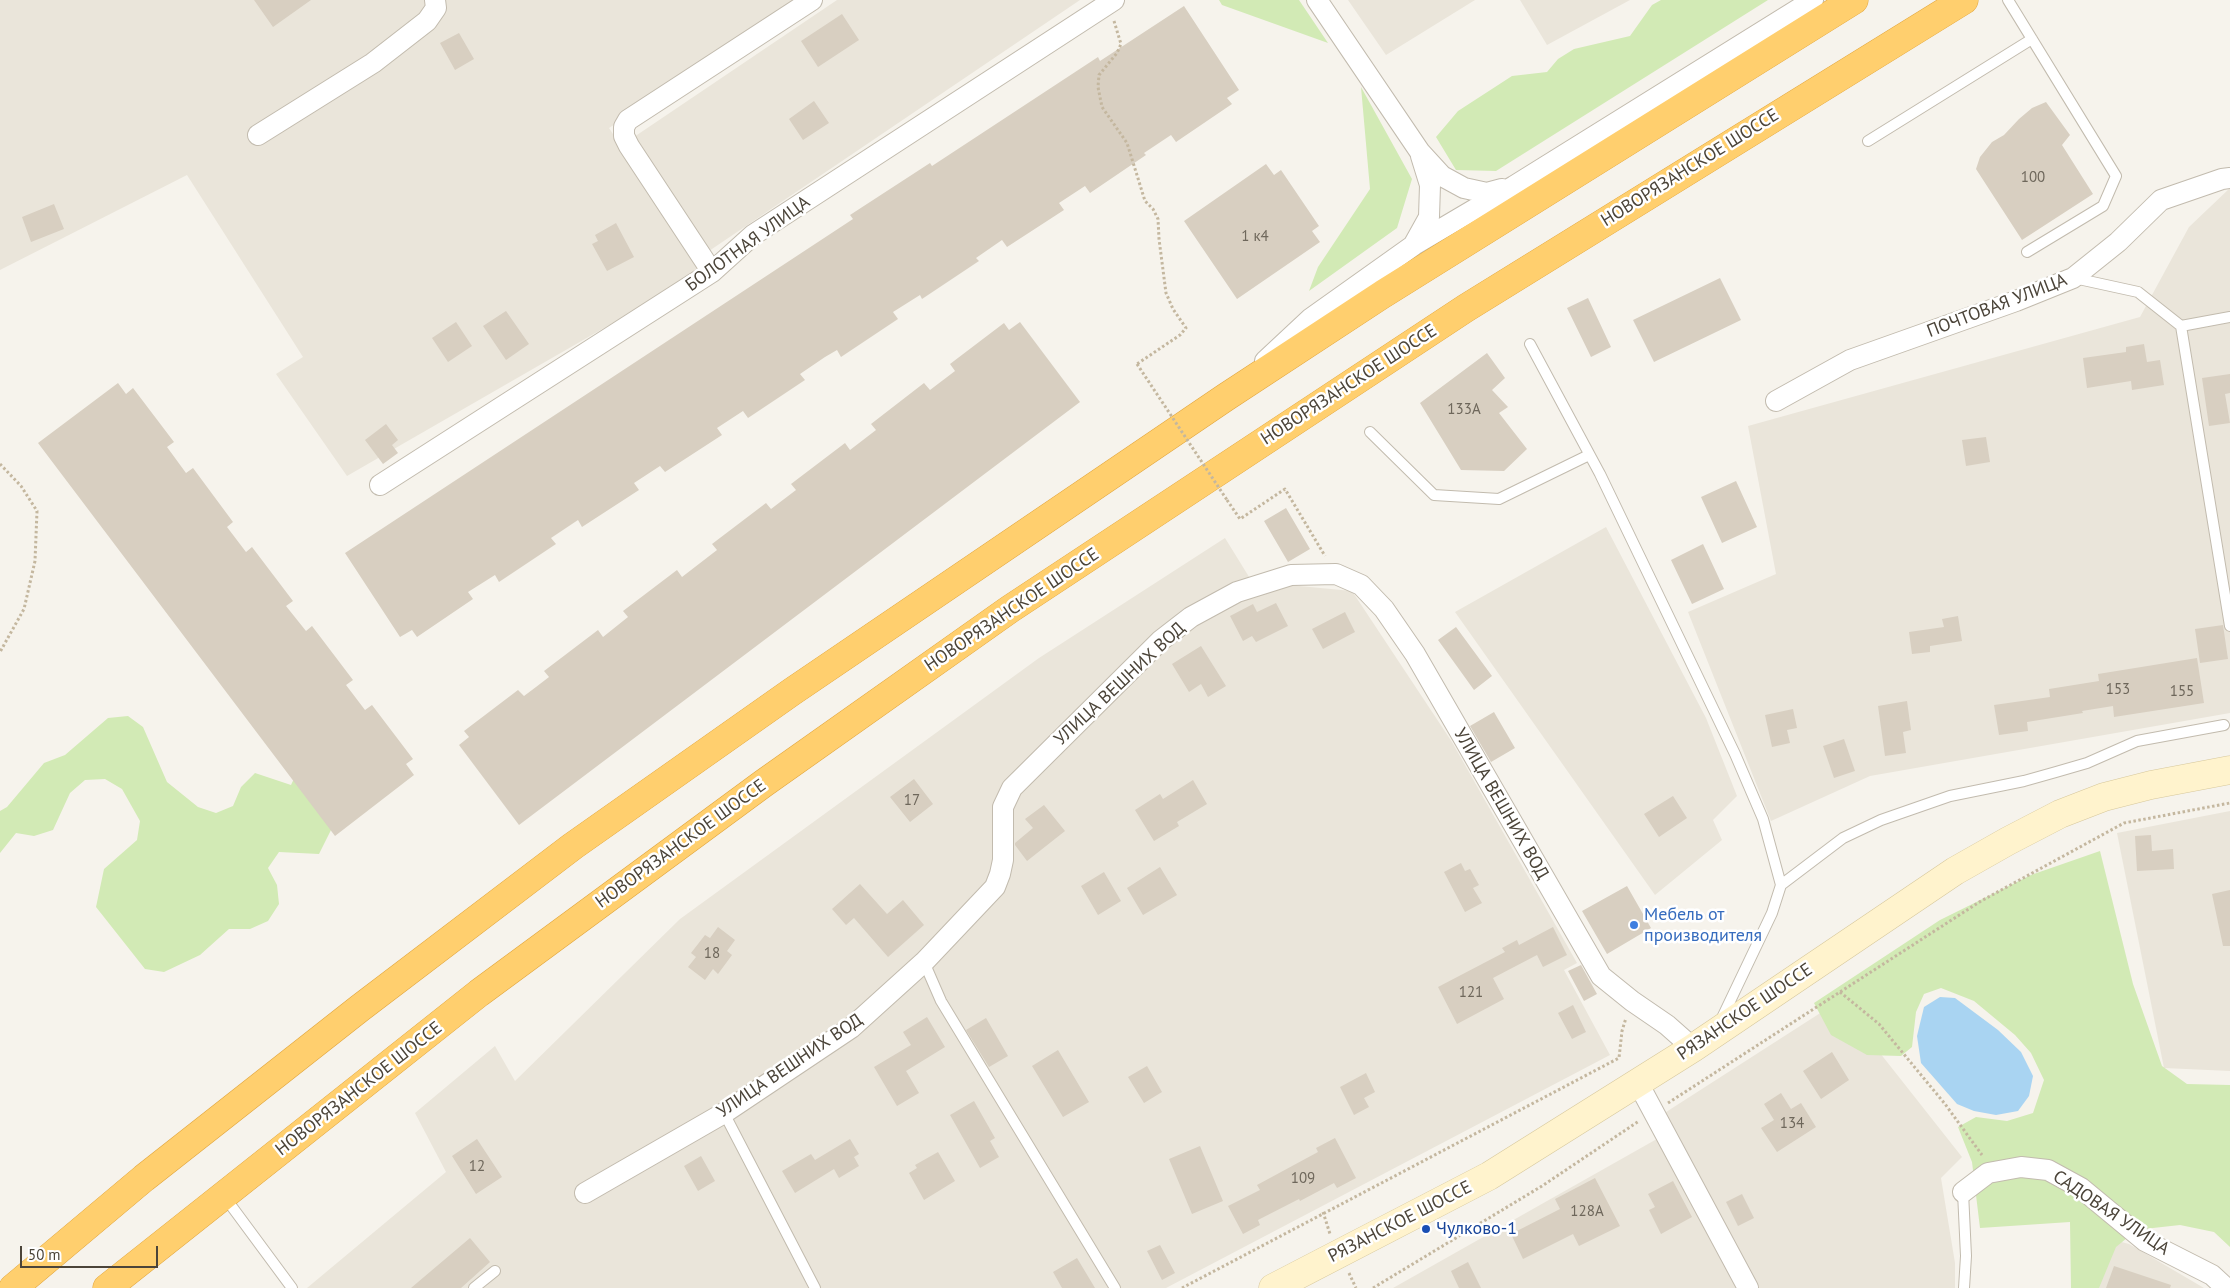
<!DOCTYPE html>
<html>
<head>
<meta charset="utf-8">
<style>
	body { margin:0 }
	#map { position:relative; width:2230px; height:1288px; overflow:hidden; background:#f6f3ec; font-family:"PT Sans",sans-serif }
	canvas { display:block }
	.scale { position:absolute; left:20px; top:1246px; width:138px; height:22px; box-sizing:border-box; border:2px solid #4b4439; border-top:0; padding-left:6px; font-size:15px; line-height:18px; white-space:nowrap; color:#4b4439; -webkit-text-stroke:4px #fff; paint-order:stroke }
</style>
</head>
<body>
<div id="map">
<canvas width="2230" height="1288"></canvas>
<div class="scale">50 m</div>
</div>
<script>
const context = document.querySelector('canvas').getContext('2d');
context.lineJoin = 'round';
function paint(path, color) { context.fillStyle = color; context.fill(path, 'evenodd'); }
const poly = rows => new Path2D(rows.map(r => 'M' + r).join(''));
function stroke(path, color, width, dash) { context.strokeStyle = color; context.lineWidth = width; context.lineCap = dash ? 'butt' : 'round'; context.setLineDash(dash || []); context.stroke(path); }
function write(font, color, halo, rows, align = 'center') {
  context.font = font + ' "PT Sans",sans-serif'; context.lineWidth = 5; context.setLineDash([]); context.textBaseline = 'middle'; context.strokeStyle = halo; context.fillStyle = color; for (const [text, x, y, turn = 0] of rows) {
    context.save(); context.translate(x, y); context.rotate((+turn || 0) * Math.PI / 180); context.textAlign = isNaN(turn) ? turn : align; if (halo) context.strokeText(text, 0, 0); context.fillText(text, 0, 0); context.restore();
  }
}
paint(poly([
	[0,0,802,0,609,128,703,271,347,476,276,374,303,357,187,175,0,270],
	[837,0,1080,0,709,251,634,137],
	[1348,0,1475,0,1386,55],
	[1520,0,1630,0,1547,45],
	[2230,188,2230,713,1870,776,1771,821,1688,612,1776,574,1748,426,2140,317,2189,227],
	[1606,527,1706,718,1737,796,1713,820,1722,840,1655,895,1455,612],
	[1225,538,1259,593,1289,585,1352,591,1452,742,1577,963,1564,970,1610,1055,1166,1288,307,1288,446,1172,415,1113,495,1046,515,1081,680,919,1039,658],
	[2230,811,2230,1071,2164,1068,2117,833],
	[1839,1001,1962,1157,1941,1178,1955,1263,1955,1288,1393,1288,1671,1131,1663,1114],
	[2099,1236,2129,1244,2204,1288,2079,1288]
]), '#eae5da');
paint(poly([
	[1219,0,1299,0,1328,43,1222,5],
	[1661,0,1768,0,1496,171,1456,170,1436,137,1458,111,1512,76,1547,72,1558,59,1574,49,1630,36,1652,5],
	[1361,87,1412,179,1397,228,1309,291,1318,267,1370,189],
	[128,716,143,727,167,782,198,807,216,813,233,806,241,787,255,773,291,785,299,768,336,820,319,854,279,852,268,868,277,885,279,904,268,921,250,929,229,929,200,955,164,972,145,969,96,907,104,869,137,840,140,821,122,789,105,779,85,780,70,793,53,830,34,836,16,833,0,853,0,811,7,807,44,763,65,755,108,718],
	[2100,851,2133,984,2162,1066,2187,1084,2230,1085,2230,1247,2214,1232,2180,1225,2144,1229,2133,1233,2116,1247,2099,1288,2071,1288,2070,1222,1980,1228,1972,1162,1958,1127,1976,1117,2007,1121,2033,1113,2044,1080,2031,1053,2015,1035,1974,1001,1941,988,1924,994,1916,1012,1912,1047,1901,1056,1867,1055,1831,1035,1814,1003,1940,920,2031,875]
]), '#d2eab5');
paint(poly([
	[1940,997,1955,998,1998,1030,2021,1052,2033,1076,2029,1096,2018,1111,1996,1115,1974,1111,1957,1104,1921,1063,1917,1036,1924,1007]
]), '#a9d4f2');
paint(poly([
	[254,0,311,0,273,27],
	[1184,6,1239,90,1227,98,1232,104,1176,142,1171,135,1144,153,1146,155,1090,193,1085,186,1059,203,1064,210,1007,247,1002,240,976,258,979,261,922,299,920,295,893,312,898,319,841,357,837,350,825,357,800,374,805,380,748,418,743,411,717,428,722,435,665,472,660,466,634,483,639,490,582,527,578,520,551,538,556,544,499,582,495,575,468,592,473,599,417,637,412,630,400,637,345,553,853,219,850,215,930,163,932,166,1098,57,1100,61],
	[842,14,859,40,818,67,801,41],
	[459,33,474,59,455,70,440,43],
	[814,101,829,123,803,140,789,119],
	[2046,102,2070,135,2062,145,2093,194,2022,240,1976,169,1980,157,1992,142,2004,135,2019,119,2032,108],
	[1266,164,1274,175,1281,170,1319,226,1312,231,1320,242,1237,299,1184,221],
	[54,204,64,229,31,242,22,217],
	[616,223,634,257,607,271,592,244,598,241,595,235],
	[1720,278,1741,320,1654,362,1633,320],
	[1588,298,1611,347,1591,357,1567,308],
	[506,311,529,344,506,360,483,326],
	[456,322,472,346,448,362,432,338],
	[1020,322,1080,402,519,825,459,745,469,737,464,731,518,690,524,696,536,687,549,677,544,671,598,630,603,637,628,617,623,611,677,570,682,577,717,550,712,544,766,503,771,509,796,490,791,484,845,443,850,450,876,430,871,424,924,383,930,390,955,371,950,364,1004,323,1009,330],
	[2144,344,2147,362,2160,360,2164,385,2132,390,2131,381,2087,388,2083,358,2126,352,2126,347],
	[1487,353,1505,378,1492,390,1508,407,1499,413,1527,449,1504,471,1461,470,1420,403],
	[2230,374,2230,393,2225,394,2230,423,2209,426,2202,378],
	[118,383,126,394,133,388,174,442,167,447,186,473,193,468,233,522,227,527,246,552,252,547,293,601,286,606,306,631,312,626,353,680,346,685,365,710,372,705,413,759,406,764,414,775,335,836,38,443],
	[386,424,398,440,392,445,398,453,383,464,365,440],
	[1986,437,1990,462,1966,466,1962,440],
	[1736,481,1757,527,1722,543,1701,497],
	[1286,508,1310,549,1288,562,1264,521],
	[1703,544,1724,589,1692,604,1671,560],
	[1276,603,1288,626,1256,642,1252,636,1243,641,1230,616,1253,604,1257,612],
	[1345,612,1355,632,1323,649,1312,629],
	[1958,616,1962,641,1930,646,1930,652,1912,654,1909,632,1944,627,1942,619],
	[2223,625,2228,659,2200,663,2195,629],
	[1456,627,1492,676,1474,690,1438,640],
	[1201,646,1226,686,1208,697,1201,684,1189,692,1172,664],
	[2197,658,2204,703,2114,717,2113,706,2082,711,2083,713,2027,722,2028,731,1999,735,1994,705,2050,697,2049,689,2099,681,2098,674],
	[1907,701,1911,730,1903,732,1906,753,1885,756,1878,706],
	[1793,709,1797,728,1787,730,1790,743,1772,747,1765,715],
	[1494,712,1515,748,1491,762,1470,726],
	[1844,739,1855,771,1834,778,1823,746],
	[914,779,933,804,910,822,890,797],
	[1193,780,1207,804,1177,822,1179,826,1154,841,1135,810,1160,794,1163,799],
	[1673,796,1687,818,1659,837,1644,814],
	[1044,805,1065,831,1027,861,1015,845,1015,843,1033,828,1025,819],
	[2151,835,2152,851,2173,849,2174,869,2137,871,2135,836],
	[1461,863,1465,871,1470,869,1479,885,1473,888,1482,903,1465,912,1444,872],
	[1160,867,1177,895,1143,915,1127,888],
	[1104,872,1121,901,1098,915,1081,886],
	[860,884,887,914,903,900,924,925,888,957,854,918,846,925,832,909],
	[1627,886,1651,928,1607,954,1582,911],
	[2230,890,2230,946,2223,946,2212,894],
	[718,927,735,940,727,951,732,955,718,974,713,969,705,980,688,967,696,957,691,953,705,935,710,938],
	[1553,927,1567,955,1543,967,1537,955,1493,978,1504,999,1457,1024,1438,987,1505,952,1502,948,1517,940,1519,945],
	[1581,965,1597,994,1584,1001,1568,971],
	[1573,1005,1586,1032,1572,1039,1558,1013],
	[927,1017,945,1047,906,1071,919,1093,897,1106,874,1067,911,1045,903,1032],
	[986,1018,1008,1056,989,1067,966,1030],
	[1058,1050,1089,1102,1063,1117,1032,1066],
	[1832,1052,1849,1080,1821,1099,1803,1071],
	[1147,1066,1162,1092,1144,1103,1128,1077],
	[1366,1073,1375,1092,1364,1098,1369,1107,1354,1115,1340,1087],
	[1781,1093,1791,1109,1801,1103,1816,1127,1777,1152,1761,1128,1774,1120,1764,1104],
	[974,1101,995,1138,990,1141,999,1157,980,1168,950,1115],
	[1335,1138,1356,1178,1337,1188,1334,1183,1300,1201,1299,1199,1258,1220,1260,1225,1243,1234,1228,1206,1260,1190,1257,1185,1318,1152,1316,1148],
	[477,1139,502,1177,476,1194,452,1156],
	[850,1139,859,1154,854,1157,859,1166,839,1178,834,1169,795,1193,782,1171,811,1154,815,1160],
	[1200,1146,1223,1201,1192,1214,1169,1159],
	[938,1152,955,1181,924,1200,909,1173,917,1168,915,1165],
	[701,1156,715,1181,698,1191,684,1166],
	[1595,1178,1620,1226,1579,1246,1573,1234,1523,1259,1511,1234,1560,1209,1555,1199],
	[1673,1181,1692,1217,1661,1234,1649,1210,1655,1207,1648,1194],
	[1742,1194,1754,1218,1738,1226,1726,1202],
	[470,1238,490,1262,461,1288,411,1288],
	[1160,1245,1175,1273,1162,1280,1147,1251],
	[1077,1258,1095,1288,1062,1288,1053,1272],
	[1468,1262,1481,1288,1459,1288,1451,1271],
	[2114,1266,2171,1285,2170,1288,2106,1288]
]), '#d8cfc1');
const lane = poly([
	[2008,0,2116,176,2103,206,2027,252],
	[1868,141,2032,39],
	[2074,278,2138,292,2181,326,2230,626],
	[2181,326,2230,317],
	[1530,344,1600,474,1735,754,1763,819,1781,885,1772,913,1721,1020],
	[1370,432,1434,495,1499,499,1589,455],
	[1781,885,1843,838,1881,820,1950,796,2024,781,2056,772,2087,763,2137,741,2224,725],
	[924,962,941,1001,1115,1288],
	[724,1113,815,1288],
	[1963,1192,1966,1256,1964,1288],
	[224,1196,292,1288],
	[474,1288,495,1271]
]);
const street = poly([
	[1317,0,1420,152,1442,176,1464,188,1487,193,1502,189],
	[258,135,373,63,427,21,436,8,435,0],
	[1414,244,1429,217,1430,185,1421,156],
	[712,272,629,146,624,136,624,127,628,120,812,0],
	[1265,361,1310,319,1414,245,1514,186,1813,0],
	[1776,401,1850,360,2016,301,2073,278,2118,242,2161,200,2222,179,2230,178],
	[380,485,712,272,753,235,1114,0],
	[1638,1083,1748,1288],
	[1963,1192,1988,1173,2021,1167,2048,1170,2081,1188,2145,1241,2212,1275,2226,1288],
	[585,1193,724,1113,851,1028,924,962,995,887,1000,874,1003,860,1003,807,1012,788,1160,641,1191,617,1237,592,1291,575,1336,574,1361,585,1384,609,1415,654,1601,976,1632,1001,1667,1025,1693,1048]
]);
const secondary = poly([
	[1273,1288,1489,1176,1693,1048,1955,871,2008,841,2060,814,2104,797,2151,785,2230,770]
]);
const highway = poly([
	[13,1288,144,1178,360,1008,573,846,793,691,1226,397,1383,294,1854,0],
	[107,1288,479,993,764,783,1010,609,1466,308,1964,0]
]);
stroke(lane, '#c2bbae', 12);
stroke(street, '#c2bbae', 22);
stroke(secondary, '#d6c79b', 29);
stroke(highway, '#e0a43c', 29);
stroke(poly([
	[1114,21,1121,44,1117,53,1099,75,1098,87,1102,107,1127,143,1145,201,1153,209,1158,219,1159,239,1166,293,1173,309,1186,328,1180,335,1137,364],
	[0,464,21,486,37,511,35,561,24,609,0,652],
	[1227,500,1240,519,1285,489,1325,556],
	[1840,992,1879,1024,1945,1104,1982,1155],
	[1668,1103,1981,901,2124,823,2230,803],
	[1323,1212,1330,1234],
	[1349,1273,1356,1288],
	[1182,1288,1619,1058,1622,1031,1626,1018],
	[1373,1288,1542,1186,1639,1121]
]), '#c4b79f', 3, [2.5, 2.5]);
stroke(lane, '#fff', 10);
stroke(street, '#fff', 20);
stroke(secondary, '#fff3cd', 28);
stroke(highway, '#ffcf6e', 28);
stroke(poly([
	[1137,364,1227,500]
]), '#c4b79f', 3, [2.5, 2.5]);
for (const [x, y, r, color] of [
	[1634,925,5,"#3f7fe0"],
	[1426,1229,5,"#1a4fb4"]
]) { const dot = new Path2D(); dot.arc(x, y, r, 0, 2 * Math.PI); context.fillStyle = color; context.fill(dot); stroke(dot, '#fff', 2); }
write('15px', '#6e675b', null, [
	["100",2033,178],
	["1 к4",1255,237],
	["133А",1464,410],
	["153",2118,690],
	["155",2182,692],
	["17",912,801],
	["18",712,954],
	["121",1471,993],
	["134",1792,1124],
	["12",477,1167],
	["109",1303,1179],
	["128А",1587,1212]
]);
write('18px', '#4b4439', '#fff', [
	["НОВОРЯЗАНСКОЕ ШОССЕ",1690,168,-32],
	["БОЛОТНАЯ УЛИЦА",748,244,-36],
	["ПОЧТОВАЯ УЛИЦА",1997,306,-21],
	["НОВОРЯЗАНСКОЕ ШОССЕ",1349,385,-33],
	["НОВОРЯЗАНСКОЕ ШОССЕ",1012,610,-34],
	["УЛИЦА ВЕШНИХ ВОД",1120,684,-43],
	["УЛИЦА ВЕШНИХ ВОД",1501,804,60],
	["НОВОРЯЗАНСКОЕ ШОССЕ",681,844,-36],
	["РЯЗАНСКОЕ ШОССЕ",1745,1012,-34],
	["УЛИЦА ВЕШНИХ ВОД",790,1066,-34],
	["НОВОРЯЗАНСКОЕ ШОССЕ",359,1089,-38],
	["САДОВАЯ УЛИЦА",2111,1213,34],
	["РЯЗАНСКОЕ ШОССЕ",1400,1222,-27]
]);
write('18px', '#366cbe', '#fff', [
	["Мебель от",1644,915],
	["производителя",1644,936]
], 'left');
write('18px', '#164399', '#fff', [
	["Чулково-1",1436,1229]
], 'left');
</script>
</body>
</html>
